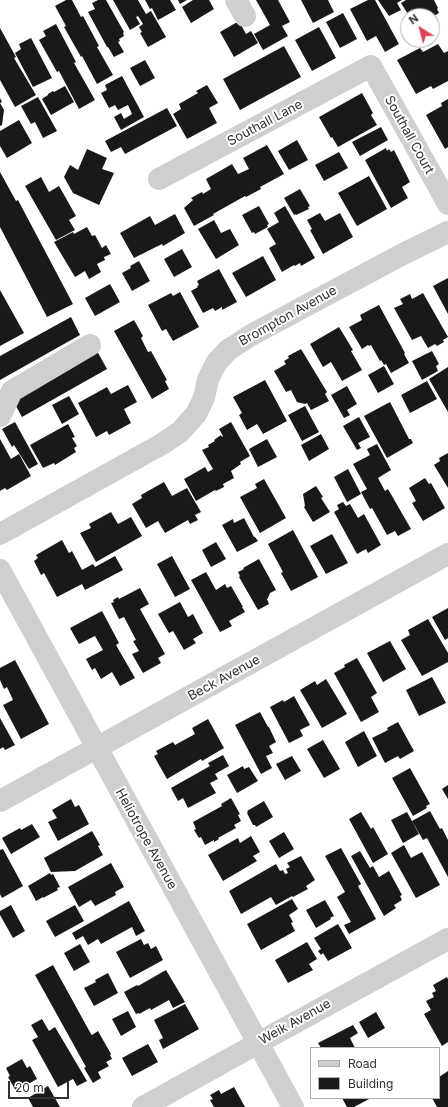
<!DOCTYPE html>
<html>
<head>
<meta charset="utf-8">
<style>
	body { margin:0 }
	#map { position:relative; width:448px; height:1107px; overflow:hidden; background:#fff; font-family:Inter,sans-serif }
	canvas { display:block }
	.legend { position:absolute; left:310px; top:1047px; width:130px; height:52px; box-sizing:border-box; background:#fff; border:1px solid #adadad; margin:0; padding:5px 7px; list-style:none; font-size:12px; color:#323232 }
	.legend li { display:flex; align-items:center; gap:8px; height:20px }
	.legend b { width:20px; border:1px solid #adadad }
	.north { position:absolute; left:400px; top:8px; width:40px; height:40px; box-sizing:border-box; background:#fff; border:1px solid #adadad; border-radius:50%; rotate:324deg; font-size:11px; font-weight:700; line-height:16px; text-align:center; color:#323232 }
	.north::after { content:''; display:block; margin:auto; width:14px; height:18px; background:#da4359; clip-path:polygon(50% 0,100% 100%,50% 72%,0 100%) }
	.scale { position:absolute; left:8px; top:1081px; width:61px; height:18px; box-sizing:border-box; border:2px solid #323232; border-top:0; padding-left:5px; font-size:12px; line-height:14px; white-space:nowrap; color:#323232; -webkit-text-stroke:3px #fff; paint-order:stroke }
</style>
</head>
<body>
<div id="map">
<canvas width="448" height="1107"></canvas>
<ul class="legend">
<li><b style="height:5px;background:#cfcfcf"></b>Road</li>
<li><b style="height:11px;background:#191919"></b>Building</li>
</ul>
<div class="north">N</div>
<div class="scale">20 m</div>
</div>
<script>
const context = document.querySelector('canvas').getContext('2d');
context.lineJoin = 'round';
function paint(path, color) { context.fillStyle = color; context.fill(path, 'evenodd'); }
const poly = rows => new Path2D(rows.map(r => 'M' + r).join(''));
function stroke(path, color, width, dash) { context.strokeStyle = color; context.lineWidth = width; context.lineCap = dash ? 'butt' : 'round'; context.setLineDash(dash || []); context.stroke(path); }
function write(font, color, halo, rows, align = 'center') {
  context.font = font + ' Inter,sans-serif'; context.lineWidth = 4; context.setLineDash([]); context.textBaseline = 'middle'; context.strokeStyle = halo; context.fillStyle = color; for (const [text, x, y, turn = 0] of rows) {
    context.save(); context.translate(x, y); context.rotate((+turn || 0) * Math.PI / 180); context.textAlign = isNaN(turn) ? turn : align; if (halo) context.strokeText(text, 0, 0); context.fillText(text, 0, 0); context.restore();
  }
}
paint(poly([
	[66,0,72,0,81,17,83,16,99,46,97,47,113,75,97,84,82,56,81,57,64,27,66,26,55,6],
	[98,0,106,0,124,32,123,33,124,36,119,39,120,41,118,42,124,52,114,57,108,47,107,47,88,12,95,9,92,3],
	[113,0,138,0,146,14,151,11,166,37,148,47,140,33,142,32,139,27,143,24,138,16,136,17,140,24,130,30],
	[145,0,170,0,176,10,158,20,152,8,150,9],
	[178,0,187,0,180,4],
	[193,0,209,0,214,9,191,23,182,7],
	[256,0,278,0,290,22,282,26,288,36,263,50,254,34,270,25],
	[301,0,328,0,334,12,313,23],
	[368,0,375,0,399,44,385,52,376,36,367,41,350,9],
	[378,0,402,0,397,3,401,10,389,16],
	[406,0,434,0,438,8,437,9,439,13,432,17,430,14,427,15,428,16,409,16,401,3],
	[343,13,357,39,340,48,326,22],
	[239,21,246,34,251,31,258,43,234,57,220,32],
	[56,24,76,62,74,63,95,100,79,109,59,71,57,72,39,40,46,36,43,31],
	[319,27,336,58,312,71,295,40],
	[0,28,16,57,14,58,36,95,15,107,0,80],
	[31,38,52,78,33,87,15,53,21,49,19,44],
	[438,44,444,53,448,51,448,81,433,89,431,86,416,94,397,60,420,48,423,52],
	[284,46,301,77,240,110,223,79],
	[145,60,155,78,140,86,130,68],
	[122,76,144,117,121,130,114,117,121,113,124,119,132,114,128,105,118,110,115,105,109,108,101,93,107,90,105,85],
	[207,85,218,103,209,108,217,123,187,139,173,114,181,109,179,104,198,93,196,91],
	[65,86,74,102,51,115,42,99,48,95,48,94,53,91,54,92],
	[362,93,373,113,371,115,377,125,338,147,332,137,331,138,319,117],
	[38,97,57,131,43,138,35,122,31,124,21,106],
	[0,98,2,102,0,103,4,110,2,125,0,126],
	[448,99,448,147,445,149,426,115,442,106,441,103],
	[167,108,177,126,125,154,121,147,111,152,105,141],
	[19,120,32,143,7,158,0,146,0,131],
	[381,127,388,140,360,156,352,142],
	[297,140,308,160,289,170,278,151],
	[267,145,284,174,260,187,261,189,246,197,245,196,213,214,214,215,194,226,184,208,193,200,191,198,202,192,203,194,211,189,206,179,232,164,238,174,249,169,243,158],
	[386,148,387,151,389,149,391,152,394,150,410,182,402,187,408,198,391,208,365,160],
	[87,149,107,158,102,169,114,173,99,205,73,193,64,177,70,165,78,170],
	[339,152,348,168,324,181,315,165],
	[0,172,16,201,18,200,73,304,47,317,0,227],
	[369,176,387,209,357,226,338,193],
	[41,177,49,192,59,186,76,216,69,220,75,230,56,240,25,186],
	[300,189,310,206,308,207,309,209,296,215,296,214,294,215,284,198],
	[259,206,269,224,267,225,268,227,255,234,254,232,252,233,242,215],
	[285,206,315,258,301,266,300,263,295,266,294,265,282,272,269,248,276,244,267,229,279,222,274,213],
	[320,213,325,221,340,213,353,237,323,254,310,230,312,229,307,220],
	[175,214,185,233,163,246,162,244,134,258,120,233,150,216,155,225],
	[214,220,221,233,230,229,239,245,216,259,198,229],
	[87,227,92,236,95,235,102,248,106,245,111,254,104,257,105,260,97,264,101,272,89,279,85,271,75,277,54,242,73,232,74,234],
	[182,249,192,267,174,277,164,259],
	[263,256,276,280,246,297,232,273],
	[139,261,150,281,132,291,122,273,131,268,130,266],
	[219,269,237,302,222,310,222,307,215,311,213,308,203,313,191,291,198,287,197,286,199,285,197,281],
	[448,278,448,314,433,286],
	[110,284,120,302,95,316,85,298],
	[0,290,24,333,0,346],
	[180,292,199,327,173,341,166,329,162,331,148,305,171,293,173,296],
	[423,293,448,337,443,340,444,342,437,346,435,344,428,348,421,336,412,340,394,308,403,304,400,299,410,294,412,299],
	[379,305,405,353,404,354,409,363,391,373,386,364,384,365,381,360,380,361,371,345,369,346,368,345,362,349,349,327,362,320,360,315],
	[71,317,80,335,0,380,0,356],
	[134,320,143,336,141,338,148,352,151,351,167,380,165,381,169,389,152,399,114,331],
	[339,327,353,350,351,351,362,370,342,381,331,362,323,367,310,344],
	[301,349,327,392,325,394,329,401,311,410,307,403,305,404,297,402,291,390,286,392,274,371,286,364,284,361,289,358,288,356],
	[97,351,107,369,22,417,12,399],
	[432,351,439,364,436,366,438,371,422,380,412,361],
	[384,366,394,384,378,393,368,375],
	[448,367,448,412,429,379],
	[265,380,287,421,263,434,257,424,247,430,239,415,242,413,233,397],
	[427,381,437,399,410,413,401,395],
	[128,385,137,402,124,409,131,423,109,435,107,431,96,437,78,403,107,387,111,394],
	[347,386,357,404,347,410,350,415,344,418,331,395],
	[69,396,79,414,62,424,52,405],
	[390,402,409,439,411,439,413,443,387,458,364,416],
	[305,406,319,432,302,441,288,415],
	[359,417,370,437,358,443,361,448,357,450,343,426],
	[15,422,38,464,29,469,14,445,12,447,2,429],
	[231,422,250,456,240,462,241,464,231,471,234,478,223,484,224,487,216,491,215,490,196,501,184,479,205,467,208,472,213,469,202,450,209,447,208,445,215,441,214,440,221,435,222,437,223,436,219,429],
	[68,424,75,437,72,438,77,446,74,448,76,452,55,465,54,463,43,468,30,445],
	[321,434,329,449,309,461,301,445],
	[0,439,11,459,19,454,31,476,7,490,5,488,0,491],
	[267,439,277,457,258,467,249,449],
	[377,444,391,470,378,478,385,491,388,489,411,529,398,536,395,531,387,535,372,508,370,509,361,492,367,489,353,464,370,455,367,449],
	[448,453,448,488,434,465,440,461,439,458],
	[348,469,361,494,347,502,334,477],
	[425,478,429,484,431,483,445,508,423,521,412,503,416,501,409,488],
	[264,479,286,518,260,533,240,497,257,488,255,484],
	[164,482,172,496,187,488,201,512,195,515,198,520,190,524,188,520,165,533,158,521,146,528,132,504,142,498,141,495],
	[316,486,323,497,321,498,330,512,313,522,304,507,305,506,303,494],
	[343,502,346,506,350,504,358,518,364,514,381,545,368,553,366,549,357,554,334,512,339,509,337,505],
	[111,512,118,524,131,517,142,536,96,562,80,533,91,528,89,524],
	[244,518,254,537,255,537,258,541,237,552,222,525,233,519,234,523],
	[293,530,318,577,291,591,281,573,283,572,268,544],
	[332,534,348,563,326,574,310,546],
	[62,540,69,553,72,551,82,570,93,564,95,567,115,556,123,570,85,590,82,584,57,597,44,573,41,575,34,561,38,558,36,555],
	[216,542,226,559,211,567,202,550],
	[172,556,190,589,175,597,157,564],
	[259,559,276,590,270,593,268,598,267,599,269,604,258,610,239,577,240,576,238,572,244,569,243,568],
	[206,572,216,590,225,584,227,588,231,586,243,607,242,607,245,612,229,621,232,626,220,632,191,580],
	[140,588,149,604,140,609,165,654,158,658,161,663,143,673,132,654,139,651,133,641,136,640,124,617,119,619,111,603,114,602,113,600,118,597,119,599],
	[180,602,188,617,193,614,203,633,193,639,196,643,184,650,173,631,169,633,158,614],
	[448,608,448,638,445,640,432,617],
	[102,611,119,643,116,645,135,678,120,686,112,672,101,679,95,668,92,670,86,659,103,650,95,636,79,644,70,628],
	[428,619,448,653,448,662,422,676,401,640,410,635,408,630],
	[390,641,406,669,383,682,367,653],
	[357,658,377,693,371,697,379,712,361,722,334,673,345,667,344,665],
	[15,660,49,724,21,739,3,705,13,700,7,687,4,689,0,680,0,668],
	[432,677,446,703,419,716,406,690],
	[326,679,347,714,322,728,300,690,315,681,317,685],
	[294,696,310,725,300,730,303,736,289,743,270,707,283,700,284,702],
	[260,712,268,727,269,727,276,742,269,746,273,753,266,756,272,768,261,774,235,725],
	[0,718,15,745,5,750,3,747,0,749],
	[208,719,224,748,202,761,201,759,167,779,154,756,158,754,156,751,173,742,175,745,195,734,192,728],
	[398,722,414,751,400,759,398,756,385,763,372,738,388,730,387,728],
	[364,731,377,756,358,767,345,742],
	[323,740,340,769,324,778,307,749],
	[223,755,229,766,215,774,218,779,210,783,216,793,188,808,183,798,178,801,171,788,210,766,208,763],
	[292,756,301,771,285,780,276,764],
	[243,766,244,769,249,767,258,781,237,793,227,775],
	[410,768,430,804,426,806,427,808,413,816,392,778],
	[448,785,448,799,442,789],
	[231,798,240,814,238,815,241,821,234,825,236,828,218,838,219,839,214,842,214,840,205,845,201,837,199,838,194,830,196,829,193,822,222,806,221,804],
	[71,799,75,807,79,805,89,824,58,841,48,822,57,818,52,810],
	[264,801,273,817,256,827,255,825,253,825,247,813,248,812,247,811],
	[430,811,440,829,442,828,448,840,448,877,427,838,423,840,412,821],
	[361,812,371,829,373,827,388,854,373,863,349,819],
	[407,812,419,834,403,843,391,820],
	[32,824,40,837,11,854,2,838,20,828,21,830],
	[92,831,100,845,98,846,103,855,75,871,51,872,44,858],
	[284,832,294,849,279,858,269,841],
	[251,836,260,852,253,856,257,861,223,881,208,855,238,838,240,843],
	[404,845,411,858,422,852,440,885,416,898,391,853],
	[341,848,361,884,358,886,376,919,349,934,344,925,351,922,337,897,345,892,325,856],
	[3,849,23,886,2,898,0,894,0,850],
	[360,851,370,868,373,866,379,877,389,871,402,895,400,896,402,900,394,905,396,908,384,916,351,856],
	[301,856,315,880,306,886,308,889,293,897,292,896,276,905,271,897,241,914,229,891,276,864,280,871,283,870,285,874,288,873,286,869,290,867,287,863],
	[111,863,124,887,115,892,116,895,95,906,91,900,79,907,68,887],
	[50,873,51,875,53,874,60,887,57,888,58,890,43,898,43,897,36,901,28,886],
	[292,899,298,909,289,915,293,922,291,923,295,931,261,950,247,924],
	[325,900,334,916,330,918,331,919,316,928,306,910],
	[129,901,145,931,136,936,132,927,101,944,98,939,88,945,83,936,76,940,72,933],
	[11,905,25,931,13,938,0,915,0,911],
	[75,905,84,921,55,937,46,921],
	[338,924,352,948,328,961,323,953,321,955,318,951,321,949,314,938],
	[141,939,144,945,148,943,151,949,156,946,163,960,130,978,116,952],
	[307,942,317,959,309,964,313,970,288,983,275,960],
	[80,944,90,962,74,971,64,953],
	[53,965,91,1034,92,1035,98,1031,111,1054,110,1055,112,1059,106,1062,109,1066,98,1072,101,1078,93,1083,84,1068,86,1067,35,975],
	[166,970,185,1002,173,1008,169,1000,151,1010,150,1008,139,1014,139,1013,136,1014,124,992,137,985,138,986],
	[108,973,118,993,94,1006,84,988,96,982,95,980],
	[447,977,448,979,448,1042,442,1046,424,1014,431,1010,426,1001,434,997,432,993,436,991,433,985],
	[185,1004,199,1029,163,1049,159,1040,163,1038,154,1020],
	[128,1011,136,1027,121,1036,112,1019],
	[376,1012,385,1028,368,1038,359,1022],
	[42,1019,49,1031,55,1027,87,1081,77,1086,73,1079,58,1087,32,1040,38,1037,31,1025],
	[353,1025,358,1033,350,1038,355,1048,321,1048,318,1043],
	[148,1044,158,1062,132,1076,122,1058],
	[22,1059,27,1068,30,1066,37,1079,16,1091,8,1077,10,1076,6,1068],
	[448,1071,448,1107,437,1107,432,1098,439,1098,439,1077],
	[48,1086,60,1107,33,1107,28,1098],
	[234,1087,245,1107,214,1107,210,1100,213,1099,210,1095,219,1090,221,1094],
	[342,1098,371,1098,354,1107,347,1107]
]), '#191919');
stroke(poly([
	[236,0,245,16],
	[159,179,371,66,448,204],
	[0,416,12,391,90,345],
	[0,534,162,444,180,432,196,414,204,398,208,379,217,362,228,350,253,334,403,254,448,232],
	[0,570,293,1107],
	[0,801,448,554],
	[143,1107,258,1043,448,939]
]), '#cfcfcf', 22);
write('13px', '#323232', '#fff', [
	["Southall Lane",265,123,-28],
	["Southall Court",409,135,61],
	["Brompton Avenue",288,316,-29],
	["Beck Avenue",224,678,-29],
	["Heliotrope Avenue",146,839,61],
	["Weik Avenue",295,1022,-29]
]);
</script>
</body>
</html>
